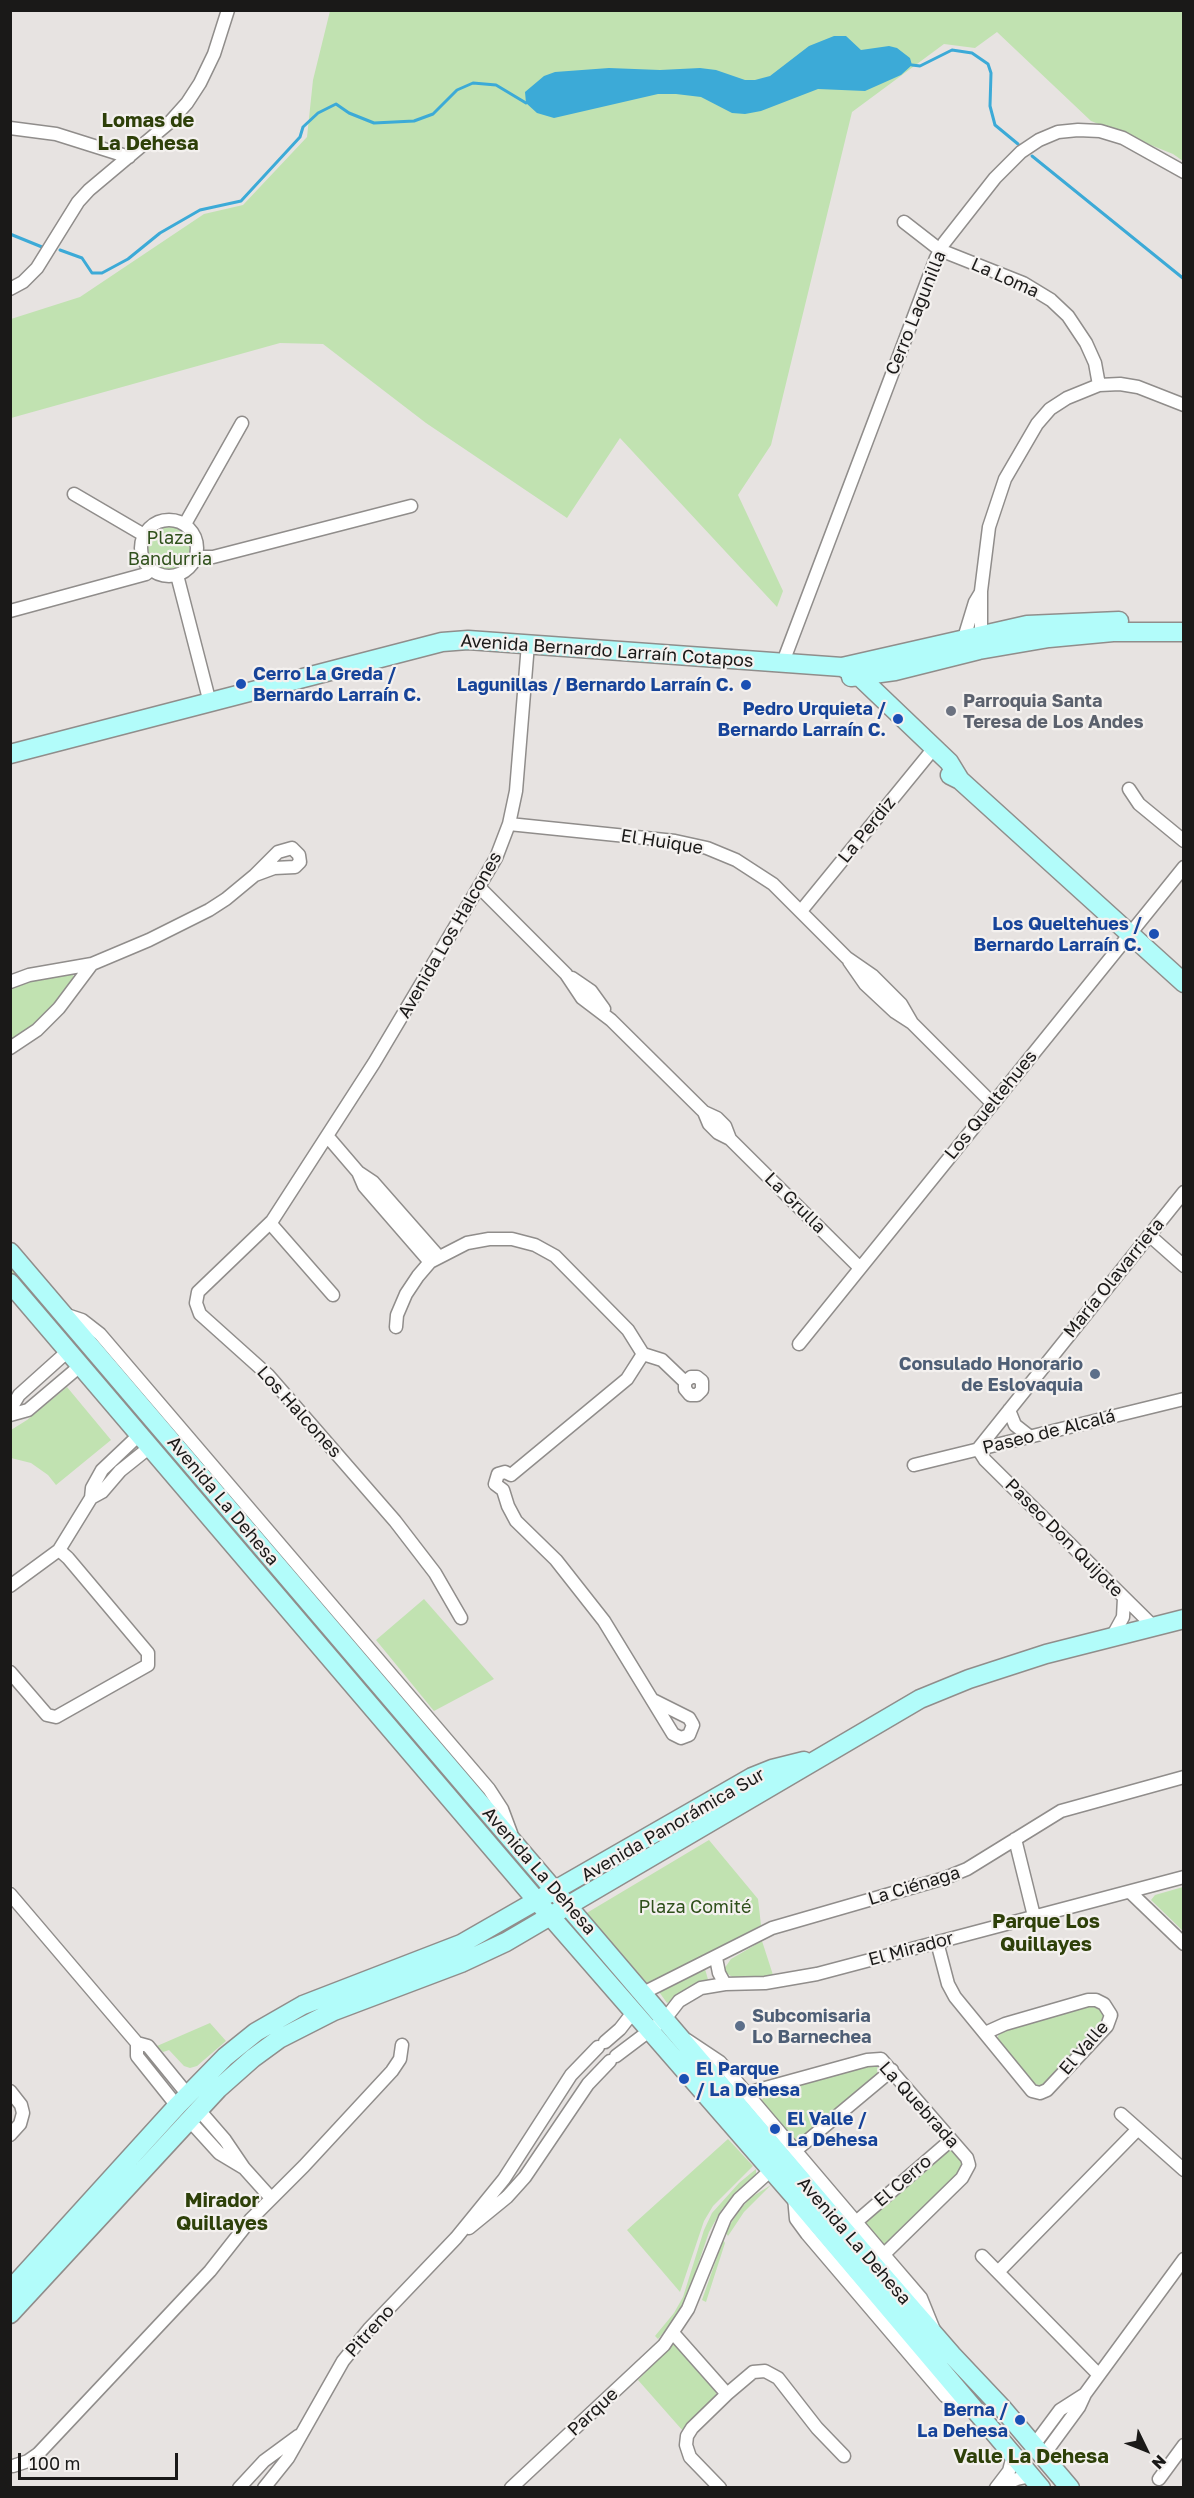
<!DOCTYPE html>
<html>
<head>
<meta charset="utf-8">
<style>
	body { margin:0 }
	#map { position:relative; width:1194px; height:2498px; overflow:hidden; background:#e7e3e1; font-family:"Golos Text",sans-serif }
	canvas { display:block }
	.frame { position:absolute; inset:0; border:12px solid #1a1918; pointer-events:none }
	.north { position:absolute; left:1116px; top:2420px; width:60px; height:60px; -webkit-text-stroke:4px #f4f1ef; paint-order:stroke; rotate:133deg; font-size:16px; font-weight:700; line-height:24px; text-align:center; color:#1a1918 }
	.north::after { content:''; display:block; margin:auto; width:21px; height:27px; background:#1a1918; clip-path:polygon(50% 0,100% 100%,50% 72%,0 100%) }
	.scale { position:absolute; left:18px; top:2453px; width:160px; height:27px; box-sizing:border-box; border:3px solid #1a1918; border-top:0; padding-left:8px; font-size:18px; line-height:21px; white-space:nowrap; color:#1a1918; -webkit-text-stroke:4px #f4f1ef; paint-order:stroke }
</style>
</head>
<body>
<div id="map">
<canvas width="1194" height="2498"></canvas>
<div class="frame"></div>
<div class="north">N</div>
<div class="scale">100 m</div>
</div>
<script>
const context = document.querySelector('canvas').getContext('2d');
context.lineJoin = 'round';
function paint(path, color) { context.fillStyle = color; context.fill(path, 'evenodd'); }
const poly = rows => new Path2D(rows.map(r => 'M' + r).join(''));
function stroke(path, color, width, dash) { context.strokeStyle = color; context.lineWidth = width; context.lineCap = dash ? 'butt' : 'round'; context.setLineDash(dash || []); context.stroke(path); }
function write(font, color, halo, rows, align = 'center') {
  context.font = font + ' "Golos Text",sans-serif'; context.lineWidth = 4.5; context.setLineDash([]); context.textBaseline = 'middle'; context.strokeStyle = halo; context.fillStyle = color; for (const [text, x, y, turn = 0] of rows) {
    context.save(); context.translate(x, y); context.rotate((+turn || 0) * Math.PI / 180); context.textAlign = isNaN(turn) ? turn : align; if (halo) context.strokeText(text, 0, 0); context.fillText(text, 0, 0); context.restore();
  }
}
paint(poly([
	[330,11,1183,11,1183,161,1173,154,1091,121,997,32,975,48,944,44,852,112,771,445,738,495,783,591,777,607,620,438,567,518,426,423,323,344,280,343,11,418,11,319,80,297,204,214,243,205,307,137,313,80],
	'148 549a22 22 0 1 1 44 0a22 22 0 1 1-44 0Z',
	[64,973,73,974,74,979,45,1016,11,1043,11,987,33,979],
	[10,1260,539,1883,541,1889,538,1891,532,1887,11,1272],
	[67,1387,111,1440,56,1485,48,1475,31,1463,11,1458,11,1430,27,1420],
	[424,1599,494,1679,434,1711,376,1640],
	[709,1840,758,1899,761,1925,720,1950,647,1983,585,1914],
	[1183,1887,1184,1887,1183,1931,1151,1900,1155,1895],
	[762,1941,774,1978,734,1978,726,1973,724,1969,731,1959],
	[705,1969,709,1983,695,1987,667,2003,657,1989],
	[1092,2005,1100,2008,1105,2016,1103,2022,1041,2086,1033,2083,997,2042,999,2032],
	[210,2023,226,2041,197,2066,190,2068,184,2066,169,2050,163,2052,157,2046],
	[871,2063,878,2065,877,2074,803,2139,793,2140,761,2101,767,2094],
	[728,2139,753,2166,713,2206,704,2221,680,2292,627,2230],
	[949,2151,953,2151,963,2162,961,2171,888,2244,882,2244,866,2225,867,2221],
	[756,2169,756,2174,722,2209,709,2232,686,2300,675,2319,658,2339,655,2336,674,2313,683,2297,704,2230,712,2213,739,2183],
	[771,2185,744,2212,728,2236,725,2232,739,2211,750,2198],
	[723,2240,725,2243,706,2302,702,2300],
	[675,2344,717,2392,713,2402,683,2431,638,2380,670,2347]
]), '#c1e2b1');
paint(poly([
	[834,36,846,36,861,50,889,46,897,48,910,58,912,65,901,75,865,91,818,89,761,111,745,114,732,113,701,97,676,94,658,94,554,118,537,113,526,103,525,92,544,76,555,72,609,68,660,70,700,68,716,70,745,80,755,80,770,76,809,46]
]), '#3caad7');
stroke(poly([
	[912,65,920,66,952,50,972,53,988,64,991,73,990,106,995,125,1018,144],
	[1032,156,1184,279],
	[10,234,42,247],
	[60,250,82,258,92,273,102,273,128,259,160,233,200,210,241,201,300,137,303,127,318,113,336,104,349,113,374,123,414,121,433,114,457,90,473,83,496,85,526,103]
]), '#3caad7', 3);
const street = poly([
	[10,128,56,134,129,157],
	[904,222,940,250,1023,283,1051,300,1068,316,1086,343,1095,363,1099,385],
	[10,289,23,282,37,268,78,202,89,190,170,122,187,103,200,83,214,54,228,10],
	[74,494,144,535],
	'141 548a28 28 0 1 1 56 0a28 28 0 1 1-56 0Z',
	[185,524,242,423],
	[196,557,213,557,411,506],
	[177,575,210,703],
	[10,611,146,574,151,570],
	[964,638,975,602,981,592],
	[981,641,981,591,989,527,1005,479,1037,424,1050,409,1067,398,1099,385,1120,384,1138,387,1184,405],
	[783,662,936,258,944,243,995,178,1021,152,1039,140,1058,132,1078,130,1100,131,1123,138,1184,172],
	[1129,789,1139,804,1184,841],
	[509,824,675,841,707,848,736,860,773,884,847,958,873,976,901,1004,912,1023],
	[480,888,566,974,582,998,611,1020,704,1112,717,1118,725,1126,730,1139],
	[801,911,934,748],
	[849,961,865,984,895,1012,912,1023,992,1103],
	[572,978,591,991,604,1009],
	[10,982,29,975,92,964,149,940,209,910,226,899,255,875,278,852,292,848,299,855,300,862,295,867,274,868,255,875],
	[10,1048,37,1030,59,1008,92,964],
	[704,1112,709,1124,718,1133,730,1139,860,1268],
	[328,1137,358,1172,364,1186,430,1262],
	[358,1172,373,1182,439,1257],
	[270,1223,333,1295],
	[1149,1235,1184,1266],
	[64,1314,82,1320,100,1334,489,1789,502,1809,511,1833],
	[396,1327,397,1315,406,1294,418,1276,430,1262,467,1243,489,1239,512,1239,535,1245,555,1256,628,1330,643,1354,662,1360,685,1382,685,1389,690,1395,697,1395,702,1390,702,1381,697,1377,691,1377,685,1382],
	[799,1344,1184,867],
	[10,1410,19,1395,68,1351],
	[1009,1410,1015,1425,1029,1436],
	[10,1415,28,1410,80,1366],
	[914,1465,1184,1399],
	[511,1475,505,1472,498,1474,495,1484,503,1490,508,1506,516,1521,556,1560,604,1621,673,1734,681,1738,689,1735,693,1725,689,1718,653,1700],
	[511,1475,627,1379,643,1354],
	[91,1498,102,1492,120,1471,150,1447],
	[10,1586,59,1550,91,1498,92,1488,102,1470,139,1435],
	[461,1618,435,1573,395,1521,268,1375,200,1314,196,1303,198,1292,272,1221,374,1063,496,858,509,824,516,791,528,644],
	[1153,1626,985,1460,978,1449,1184,1192],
	[1112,1637,1123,1617,1124,1598],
	[10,1672,47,1715,56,1717,148,1665,148,1653,68,1558,59,1550],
	[1015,1839,1034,1916],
	[1130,1892,1184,1944],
	[10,1894,137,2043,148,2046,188,2095],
	[937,1942,948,1984,955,1997,1032,2091,1040,2093,1047,2090,1107,2026,1111,2015,1104,2004,1096,2000,1088,2000,1005,2024,985,2033],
	[716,1958,719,1973,725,1984],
	[643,1993,772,1928,945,1878,967,1869,1061,1811,1184,1777],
	[687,2040,720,2062,885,2256,921,2298,934,2330],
	[605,2042,620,2029,634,2011],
	[137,2043,137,2056,177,2106],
	[616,2056,665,2019,679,2001,701,1988,725,1984,765,1983,817,1974,1184,1877],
	[10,2091,21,2105,23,2113,20,2124,10,2135],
	[747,2093,867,2060,881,2059,967,2158,969,2165,962,2178,869,2269],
	[199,2110,225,2140,244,2168,271,2198],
	[1121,2114,1184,2170],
	[189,2120,219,2153,244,2168],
	[795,2151,892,2070],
	[794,2197,796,2219,807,2234,945,2396,953,2402,971,2408],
	[856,2222,951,2140],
	[469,2228,507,2197,525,2177,588,2084,610,2061],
	[982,2256,1099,2375],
	[998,2272,1138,2129],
	[673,2333,727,2394],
	[1034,2445,1060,2410,1085,2394],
	[1043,2456,1079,2407,1085,2394,1184,2259],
	[13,2466,28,2461,38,2454,210,2271,251,2219,304,2166,392,2071,400,2059,402,2045],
	[1159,2479,1184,2445],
	[998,2487,1017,2479,1031,2476],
	[239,2488,264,2461,298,2436],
	[264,2488,288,2458,343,2361,369,2329,456,2238,504,2179,571,2075,598,2047],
	[511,2488,664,2345,688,2309,725,2218,739,2199,771,2170],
	[720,2488,690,2457,686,2445,687,2436,692,2428,727,2394,753,2372,765,2371,778,2378,817,2428,844,2456],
	[996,2488,1009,2471,1013,2455]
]);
const secondary = poly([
	[842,667,1027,625,1119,621],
	[851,677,895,671,979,650,1049,638,1113,632,1184,632],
	[10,754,442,642,468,640,842,667,860,677,949,762,960,780],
	[950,775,960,780,1184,983],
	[10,1252,874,2265,952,2355,1003,2409,1070,2488],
	[10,1283,538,1902,794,2196,1041,2488],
	[10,2290,177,2106,225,2057,256,2032,303,2005,461,1944,752,1777,772,1769,804,1761],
	[10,2314,218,2089,253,2058,279,2039,334,2011,461,1963,506,1942,920,1699,969,1679,1046,1654,1184,1619]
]);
stroke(street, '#908d8b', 15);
stroke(secondary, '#908d8b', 21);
stroke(street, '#fff', 12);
stroke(secondary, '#b2fcfa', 18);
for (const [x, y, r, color] of [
	[241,684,6,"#1a4fb4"],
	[746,685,6,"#1a4fb4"],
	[951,711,6,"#6b7280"],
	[898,719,6,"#1a4fb4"],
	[1154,934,6,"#1a4fb4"],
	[1095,1374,6,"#5c6f8a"],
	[740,2026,6,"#5c6f8a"],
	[684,2079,6,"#1a4fb4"],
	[775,2129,6,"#1a4fb4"],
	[1020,2420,6,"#1a4fb4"]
]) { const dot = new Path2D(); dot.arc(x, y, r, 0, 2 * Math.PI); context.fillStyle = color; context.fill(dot); stroke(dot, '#f4f1ef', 2); }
write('18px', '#1a1918', '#f4f1ef', [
	["La Loma",1005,278,24],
	["Cerro Lagunilla",916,313,-68],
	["Avenida Bernardo Larraín Cotapos",607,651,4],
	["La Perdiz",867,830,-51],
	["El Huique",662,842,9],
	["Avenida Los Halcones",450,935,-60],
	["Los Queltehues",991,1105,-51],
	["La Grulla",795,1203,45],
	["María Olavarrieta",1114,1278,-51],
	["Los Halcones",299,1412,48],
	["Paseo de Alcalá",1049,1432,-14],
	["Avenida La Dehesa",223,1501,50],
	["Paseo Don Quijote",1064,1538,45],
	["Avenida Panorámica Sur",673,1825,-30],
	["Avenida La Dehesa",539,1871,49],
	["La Ciénaga",914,1886,-17],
	["El Mirador",911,1949,-15],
	["El Valle",1084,2048,-49],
	["La Quebrada",919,2105,48],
	["El Cerro",903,2181,-41],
	["Avenida La Dehesa",854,2241,49],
	["Pitreno",370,2331,-48],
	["Parque",593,2412,-43]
]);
write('18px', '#2f501b', '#f4f1ef', [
	["Plaza",170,538],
	["Bandurria",170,559],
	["Plaza Comité",695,1907]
]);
write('bold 18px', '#164399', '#f4f1ef', [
	["Cerro La Greda /",253,674,"left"],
	["Bernardo Larraín C.",253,695,"left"],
	["Lagunillas / Bernardo Larraín C.",734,685],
	["Pedro Urquieta /",886,709],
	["Bernardo Larraín C.",886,730],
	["Los Queltehues /",1142,924],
	["Bernardo Larraín C.",1142,945],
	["El Parque",696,2069,"left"],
	["/ La Dehesa",696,2090,"left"],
	["El Valle /",787,2119,"left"],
	["La Dehesa",787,2140,"left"],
	["Berna /",1008,2410],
	["La Dehesa",1008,2431]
], 'right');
write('bold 18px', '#5b616d', '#f4f1ef', [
	["Parroquia Santa",963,701],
	["Teresa de Los Andes",963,722]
], 'left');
write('bold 18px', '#4e5e75', '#f4f1ef', [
	["Consulado Honorario",1083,1364],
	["de Eslovaquia",1083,1385],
	["Subcomisaria",752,2016,"left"],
	["Lo Barnechea",752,2037,"left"]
], 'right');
write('bold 20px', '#2e4009', '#f4f1ef', [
	["Lomas de",148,121],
	["La Dehesa",148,144],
	["Parque Los",1046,1922],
	["Quillayes",1046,1945],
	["Mirador",222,2201],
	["Quillayes",222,2224],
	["Valle La Dehesa",1031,2457]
]);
</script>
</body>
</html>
